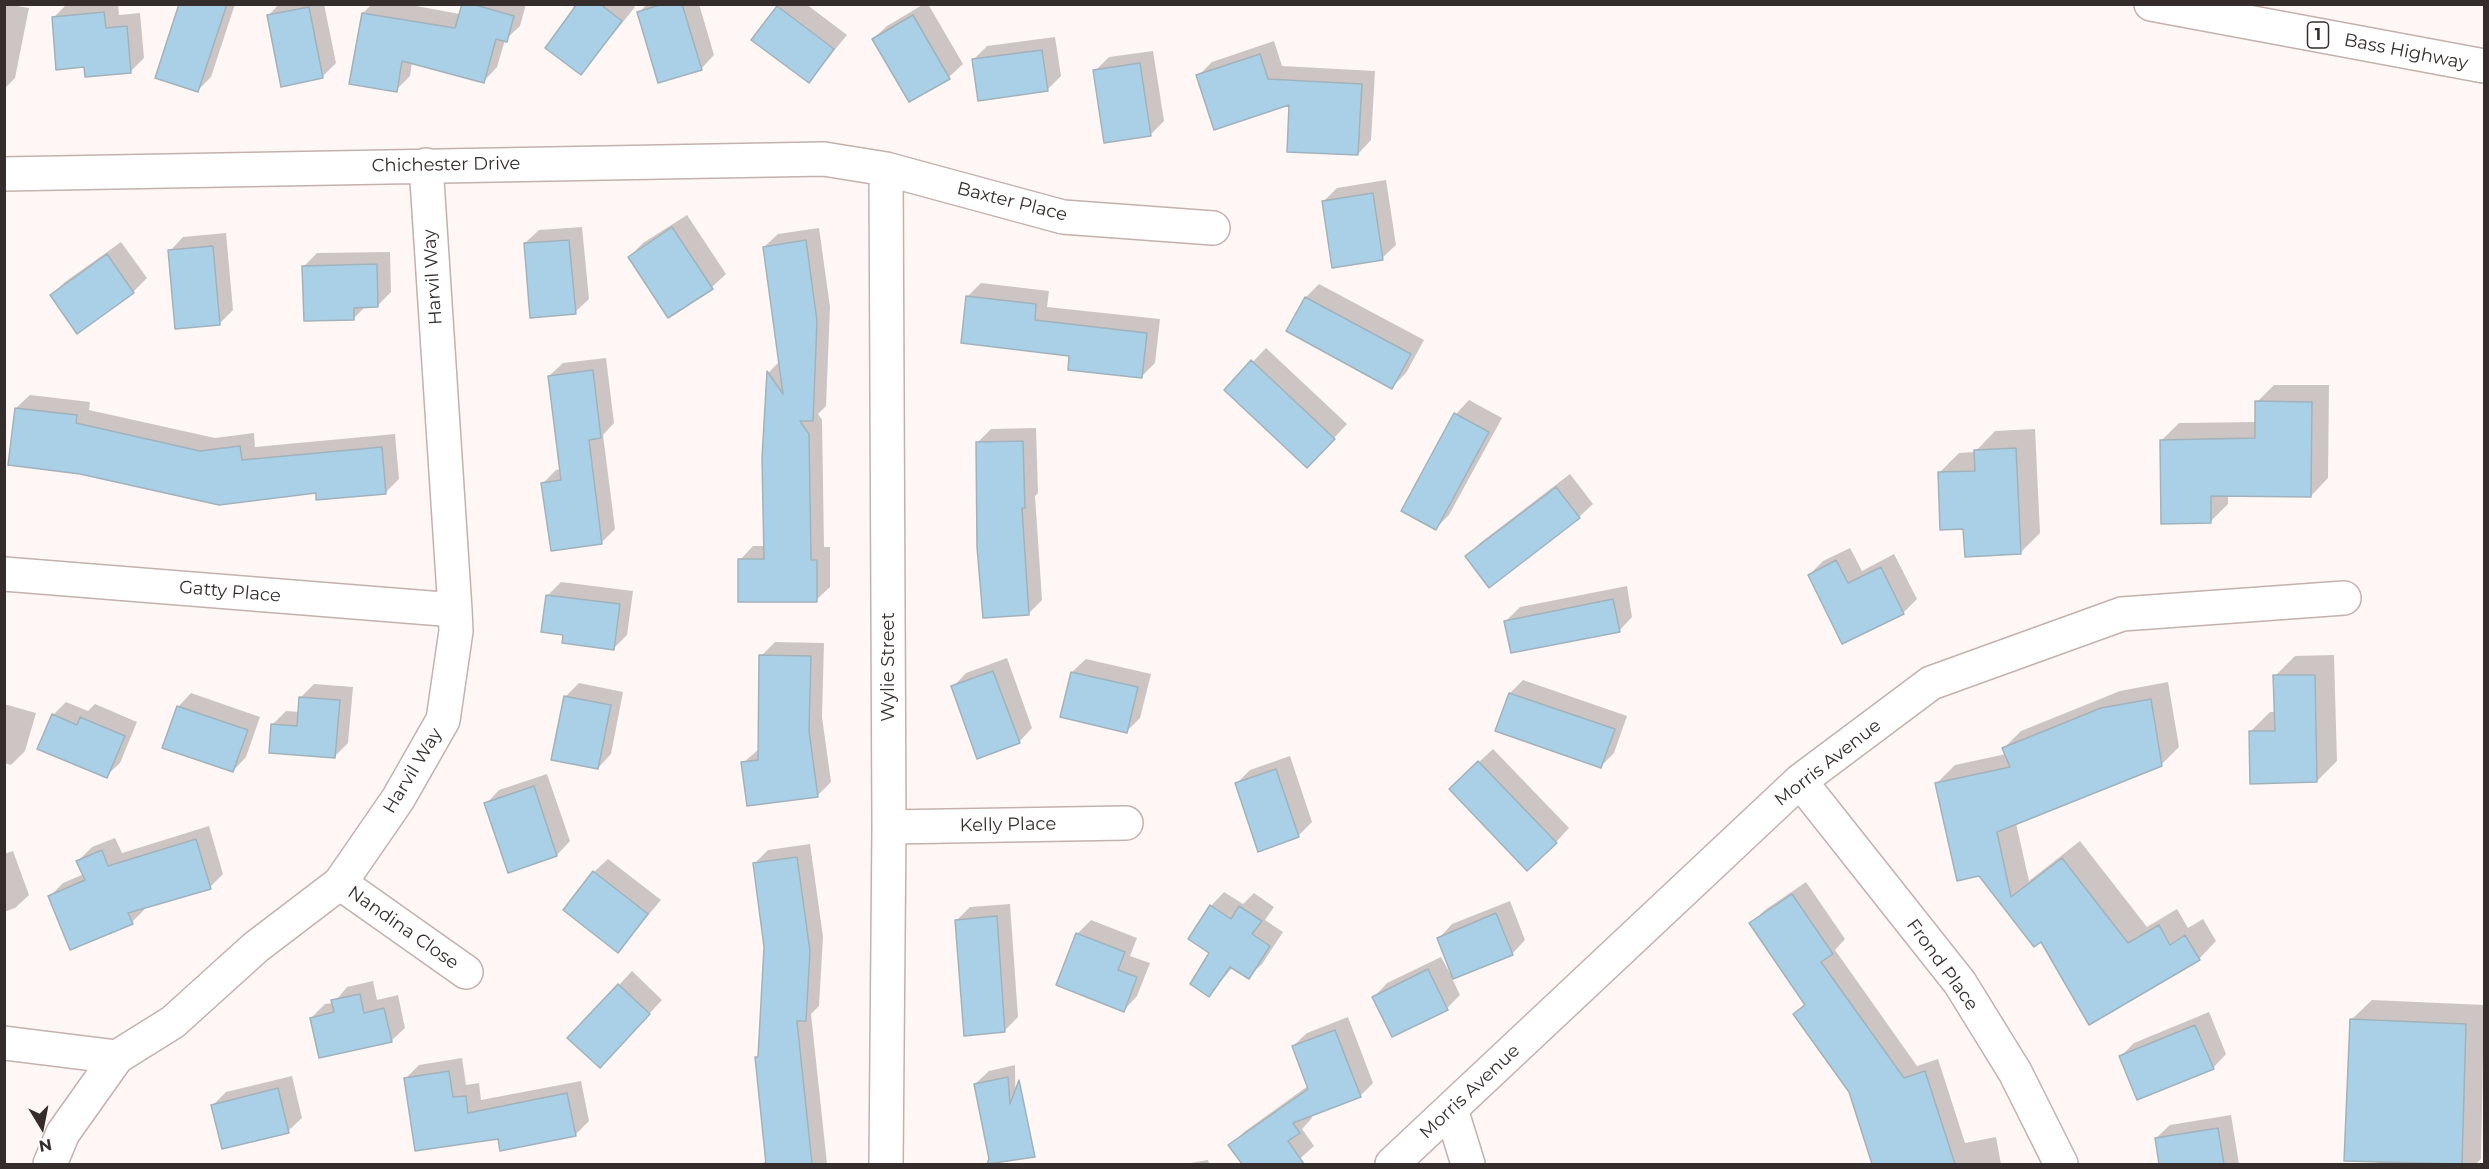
<!DOCTYPE html>
<html>
<head>
<meta charset="utf-8">
<style>
	body { margin:0 }
	#map { position:relative; width:2489px; height:1169px; overflow:hidden; background:#fff7f5; font-family:Montserrat,sans-serif }
	canvas { display:block }
	.frame { position:absolute; inset:0; border:6px solid #342d2c; pointer-events:none }
	.north { position:absolute; left:12px; top:1097px; width:60px; height:60px; -webkit-text-stroke:4px #fff; paint-order:stroke; rotate:170deg; font-size:16px; font-weight:700; line-height:24px; text-align:center; color:#342d2c }
	.north::after { content:''; display:block; margin:auto; width:21px; height:27px; background:#342d2c; clip-path:polygon(50% 0,100% 100%,50% 72%,0 100%) }
</style>
</head>
<body>
<div id="map">
<canvas width="2489" height="1169"></canvas>
<div class="frame"></div>
<div class="north">N</div>
</div>
<script>
const context = document.querySelector('canvas').getContext('2d');
context.lineJoin = 'round';
function paint(path, color) { context.fillStyle = color; context.fill(path, 'evenodd'); }
const poly = rows => new Path2D(rows.map(r => 'M' + r).join(''));
function stroke(path, color, width, dash) { context.strokeStyle = color; context.lineWidth = width; context.lineCap = dash ? 'butt' : 'round'; context.setLineDash(dash || []); context.stroke(path); }
function write(font, color, halo, rows, align = 'center') {
  context.font = font + ' Montserrat,sans-serif'; context.lineWidth = 6; context.setLineDash([]); context.textBaseline = 'middle'; context.strokeStyle = halo; context.fillStyle = color; for (const [text, x, y, turn = 0] of rows) {
    context.save(); context.translate(x, y); context.rotate((+turn || 0) * Math.PI / 180); context.textAlign = isNaN(turn) ? turn : align; if (halo) context.strokeText(text, 0, 0); context.fillText(text, 0, 0); context.restore();
  }
}
paint(poly([
	[4,4,29,8,15,78,4,89],
	[67,4,118,4,119,15,140,13,144,58,131,71,86,66,54,17],
	[180,4,235,4,211,77,198,90],
	[279,4,324,4,336,63,322,77,268,16],
	[372,4,405,4,460,14,463,4,526,4,520,26,505,40,497,67,484,81,412,62,410,76,396,90,363,13],
	[579,4,631,4,635,7,581,74],
	[647,4,699,4,714,55,701,69,639,13],
	[781,4,806,4,847,35,809,81,778,7],
	[924,4,928,4,963,64,949,77,909,100,873,39,887,26],
	[1055,37,1061,76,1047,90,974,59,987,46],
	[1274,41,1282,66,1375,71,1371,140,1358,154,1291,103,1198,76,1212,62],
	[1153,51,1164,121,1150,135,1095,71,1109,57],
	[1386,180,1396,245,1382,258,1324,201,1337,188],
	[687,215,726,274,712,287,669,316,629,257,643,243],
	[582,227,589,299,575,312,525,243,539,230],
	[819,228,830,307,826,406,818,414,822,420,824,547,830,547,830,587,816,600,740,560,753,546,765,546,764,458,769,372,780,361,764,247,778,234],
	[226,233,233,310,220,323,170,251,183,237],
	[121,242,147,278,133,292,78,332,51,295,65,282],
	[390,252,391,292,377,306,366,306,353,319,304,266,317,253],
	[981,283,1049,291,1047,307,1160,319,1155,363,1141,377,1071,354,968,296],
	[1319,284,1424,340,1406,373,1392,387,1288,330,1306,297],
	[1266,348,1347,424,1320,453,1226,390],
	[606,358,614,423,603,435,615,529,602,542,543,483,556,470,561,469,549,376,563,363],
	[2274,385,2329,385,2328,478,2311,496,2228,495,2228,504,2211,521,2162,440,2179,423,2256,422,2257,402],
	[30,395,90,402,89,410,215,438,254,433,255,447,395,434,399,479,385,493,317,491,16,408],
	[1469,400,1502,418,1449,515,1436,528,1456,414],
	[1036,428,1038,493,1035,496,1042,600,1028,614,977,443,991,429],
	[2035,429,2040,533,2020,553,1965,527,1939,473,1959,453,1975,452,1995,431],
	[1570,474,1593,504,1579,517,1489,586,1467,557,1480,543],
	[1850,548,1862,571,1894,554,1917,599,1903,613,1809,575,1823,561],
	[561,582,633,591,627,635,614,648,565,634,547,596],
	[1627,586,1632,617,1619,631,1506,621,1520,607],
	[775,642,824,643,822,717,831,782,817,796,743,763,759,749,761,656],
	[2334,655,2337,761,2317,781,2250,732,2270,712,2276,712,2275,676,2295,656],
	[1007,658,1032,728,1019,742,953,687,966,673],
	[1086,659,1151,674,1140,718,1127,731,1072,672],
	[1523,680,1627,716,1614,753,1601,766,1510,693],
	[2168,682,2179,747,2161,765,2016,823,2029,881,2080,841,2147,927,2177,909,2188,928,2203,919,2216,941,2199,959,2042,940,2035,945,1937,783,1955,765,2006,754,2004,748,2021,731,2120,691],
	[579,683,623,692,611,754,598,768,565,697],
	[314,684,353,687,348,743,335,756,272,725,286,711,300,712,301,697],
	[191,693,260,717,246,757,233,771,178,707],
	[66,702,88,711,95,704,137,722,120,763,106,776,53,715],
	[4,704,36,713,25,751,11,765,4,763],
	[1493,749,1569,828,1556,842,1464,776],
	[1290,756,1312,822,1298,836,1236,784,1250,770],
	[547,774,570,841,557,855,486,804,499,790],
	[209,826,223,874,210,887,144,906,145,909,132,922,49,897,63,883,84,874,78,861,92,847,115,838,122,853],
	[810,844,823,937,819,1006,811,1014,827,1164,762,1164,767,1160,757,1058,760,1055,766,946,755,863,768,850],
	[13,851,29,895,15,908,4,912,4,854],
	[608,859,661,900,618,951,594,872],
	[1806,882,1845,939,1835,950,1917,1066,1938,1059,1965,1143,1996,1137,2001,1164,1895,1164,1887,1126,1850,1092,1795,1014,1805,1003,1751,923,1765,910],
	[1224,892,1243,904,1254,893,1274,907,1265,920,1283,932,1262,964,1248,977,1233,967,1209,995,1211,953,1190,939,1211,906],
	[1510,901,1525,940,1512,954,1452,978,1460,995,1447,1008,1374,997,1387,983,1441,957,1451,975,1453,974,1439,938,1452,924],
	[1010,904,1018,1017,1004,1031,957,920,970,907],
	[1091,920,1137,938,1130,956,1150,963,1137,996,1124,1010,1077,934],
	[632,971,662,1000,613,1053,619,985],
	[373,981,377,1000,398,995,405,1028,391,1041,311,1018,325,1004,334,1003,347,987],
	[2372,1000,2484,1005,2481,1159,2476,1164,2377,1164,2351,1020],
	[2209,1012,2226,1054,2213,1068,2121,1056,2134,1043],
	[1348,1017,1373,1083,1360,1096,1310,1115,1312,1118,1302,1129,1314,1146,1294,1164,1244,1164,1230,1146,1244,1132,1308,1086,1293,1046,1307,1033],
	[462,1058,466,1085,479,1083,481,1100,581,1081,589,1121,575,1135,499,1137,406,1078,419,1065],
	[1015,1065,1016,1143,975,1084,989,1071],
	[292,1076,302,1118,288,1131,213,1105,226,1092],
	[2231,1115,2239,1164,2160,1164,2156,1138,2170,1125],
	[1208,1160,1209,1164,1185,1164]
]), '#0003');
const building = poly([
	[179,4,227,4,198,92,155,78,179,4],
	[462,4,472,4,514,16,507,42,496,39,484,83,402,61,397,92,349,84,362,13,455,28,462,4],
	[577,4,600,4,622,21,581,75,545,48,577,4],
	[663,4,682,4,702,70,658,83,637,12,663,4],
	[777,6,834,49,809,83,751,40,777,6],
	[309,7,323,78,281,87,267,15,309,7],
	[104,12,106,28,127,26,131,73,85,77,84,67,56,70,52,17,104,12],
	[913,15,950,79,909,102,872,39,913,15],
	[1042,50,1048,91,978,101,972,59,1042,50],
	[1260,54,1268,79,1362,84,1358,155,1287,152,1289,105,1214,130,1196,75,1260,54],
	[1140,63,1151,136,1104,143,1093,70,1140,63],
	[1373,193,1383,260,1332,268,1322,201,1373,193],
	[672,227,713,289,668,318,628,257,672,227],
	[569,240,576,314,530,318,524,243,569,240],
	[806,240,817,321,813,421,800,421,809,434,811,560,817,560,817,602,738,602,738,559,764,559,762,458,767,371,783,394,763,247,806,240],
	[213,246,220,325,175,329,168,250,213,246],
	[107,254,134,293,77,334,50,295,107,254],
	[377,264,378,307,354,308,354,320,304,321,302,266,377,264],
	[966,296,1036,304,1035,320,1147,333,1142,378,1068,370,1069,356,961,343,966,296],
	[1305,297,1411,354,1392,389,1286,331,1305,297],
	[1251,360,1335,439,1307,468,1224,390,1251,360],
	[593,370,601,438,589,440,602,544,551,551,541,483,561,480,548,376,593,370],
	[2255,401,2312,402,2311,497,2211,496,2211,523,2161,524,2160,440,2255,438,2255,401],
	[15,408,77,415,76,423,200,451,240,446,242,460,382,447,386,494,316,500,316,493,219,505,80,474,8,465,15,408],
	[1454,413,1489,432,1436,530,1401,511,1454,413],
	[1023,441,1025,508,1022,508,1029,615,983,618,977,547,976,442,1023,441],
	[2016,448,2021,554,1965,557,1963,529,1940,530,1938,472,1975,471,1974,450,2016,448],
	[1556,487,1580,518,1489,588,1465,556,1556,487],
	[1836,560,1848,583,1881,567,1904,614,1842,644,1808,575,1836,560],
	[546,595,620,604,614,650,562,643,563,635,541,632,546,595],
	[1613,599,1620,632,1511,653,1504,621,1613,599],
	[759,655,811,656,809,731,818,797,747,806,741,762,758,760,759,655],
	[993,671,1020,743,977,759,951,686,993,671],
	[1071,672,1138,687,1127,733,1060,717,1071,672],
	[2273,675,2315,675,2317,782,2250,784,2249,731,2275,731,2273,675],
	[1509,693,1615,729,1601,768,1495,731,1509,693],
	[564,696,611,705,598,769,551,760,564,696],
	[299,697,340,700,335,758,269,753,271,724,297,726,299,697],
	[2151,699,2162,766,1997,832,2011,897,2062,858,2128,943,2159,925,2170,945,2185,935,2200,960,2089,1025,2041,942,2034,947,1979,876,1957,881,1935,783,2010,767,2002,748,2101,708,2151,699],
	[177,706,248,730,233,772,162,748,177,706],
	[52,714,77,725,80,717,125,736,107,778,37,749,52,714],
	[1478,761,1557,843,1527,871,1449,789,1478,761],
	[1276,769,1299,837,1258,852,1235,783,1276,769],
	[534,786,557,856,508,873,484,803,534,786],
	[196,839,211,889,128,913,133,924,70,950,48,896,85,880,76,861,102,850,108,866,196,839],
	[797,857,810,951,806,1021,797,1021,812,1164,766,1164,755,1057,758,1057,764,947,753,863,797,857],
	[593,871,648,914,618,953,563,910,593,871],
	[1792,894,1833,954,1821,962,1904,1078,1925,1071,1955,1164,1872,1164,1849,1092,1793,1014,1805,1005,1749,923,1792,894],
	[1210,905,1231,919,1239,906,1262,921,1252,934,1270,946,1249,979,1230,967,1209,997,1190,984,1209,953,1188,939,1210,905],
	[1496,913,1513,955,1453,979,1437,938,1496,913],
	[997,916,1005,1032,964,1036,955,920,997,916],
	[1076,933,1125,952,1118,970,1137,977,1124,1012,1056,985,1076,933],
	[1428,969,1448,1010,1392,1037,1372,997,1428,969],
	[618,984,650,1014,600,1068,567,1038,618,984],
	[360,994,364,1013,384,1008,392,1042,319,1058,310,1018,334,1012,331,1000,360,994],
	[2350,1019,2466,1024,2462,1164,2344,1161,2350,1019],
	[2195,1025,2214,1069,2137,1100,2119,1056,2195,1025],
	[1335,1030,1361,1097,1293,1123,1300,1133,1288,1141,1304,1164,1242,1164,1228,1145,1308,1089,1292,1046,1335,1030],
	[449,1071,453,1097,466,1096,468,1113,567,1093,576,1136,500,1151,498,1139,415,1151,404,1078,449,1071],
	[1008,1077,1010,1104,1019,1080,1035,1157,987,1164,989,1159,974,1084,1008,1077],
	[278,1088,289,1133,222,1149,211,1105,278,1088],
	[2218,1128,2224,1164,2159,1164,2155,1138,2218,1128]
]);
paint(building, '#a9d0e7');
stroke(building, '#a2b2bb', 1.5);
const street = poly([
	[4,174,824,159,886,169,1063,217,1213,228],
	[4,574,455,610],
	[1800,781,1960,983,2015,1072,2061,1164],
	[889,827,1126,823],
	[340,883,466,972],
	[4,1043,117,1057],
	[1451,1109,1468,1164],
	[50,1164,63,1133,117,1057,173,1022,256,947,340,883,398,799,443,720,456,631,455,610,426,165],
	[886,1164,889,827,886,169],
	[1392,1164,1800,781,1931,683,2122,614,2344,598]
]);
const highway = poly([
	[2151,4,2484,66]
]);
stroke(street, '#c3b1ad', 36);
stroke(highway, '#c3b1ad', 36);
stroke(street, '#fff', 33);
stroke(highway, '#fff', 33);
for (const [x, y, w] of [
	[2318,35,21]
]) { const box = new Path2D(); box.roundRect(x - w / 2, y - 13, w, 26, 4.5); context.fillStyle = '#fff'; context.fill(box); stroke(box, '#342d2c', 1.5); }
write('bold 16px', '#342d2c', null, [
	["1",2318,35]
]);
write('18px', '#342d2c', '#fff', [
	["Bass Highway",2406,52,11],
	["Chichester Drive",446,165,-1],
	["Baxter Place",1012,202,14],
	["Harvil Way",433,277,-94],
	["Gatty Place",230,592,5],
	["Wylie Street",889,667,-90],
	["Morris Avenue",1828,763,-38],
	["Harvil Way",413,771,-59],
	["Kelly Place",1008,825,-1],
	["Nandina Close",403,928,35],
	["Frond Place",1942,965,54],
	["Morris Avenue",1470,1092,-43]
]);
</script>
</body>
</html>
